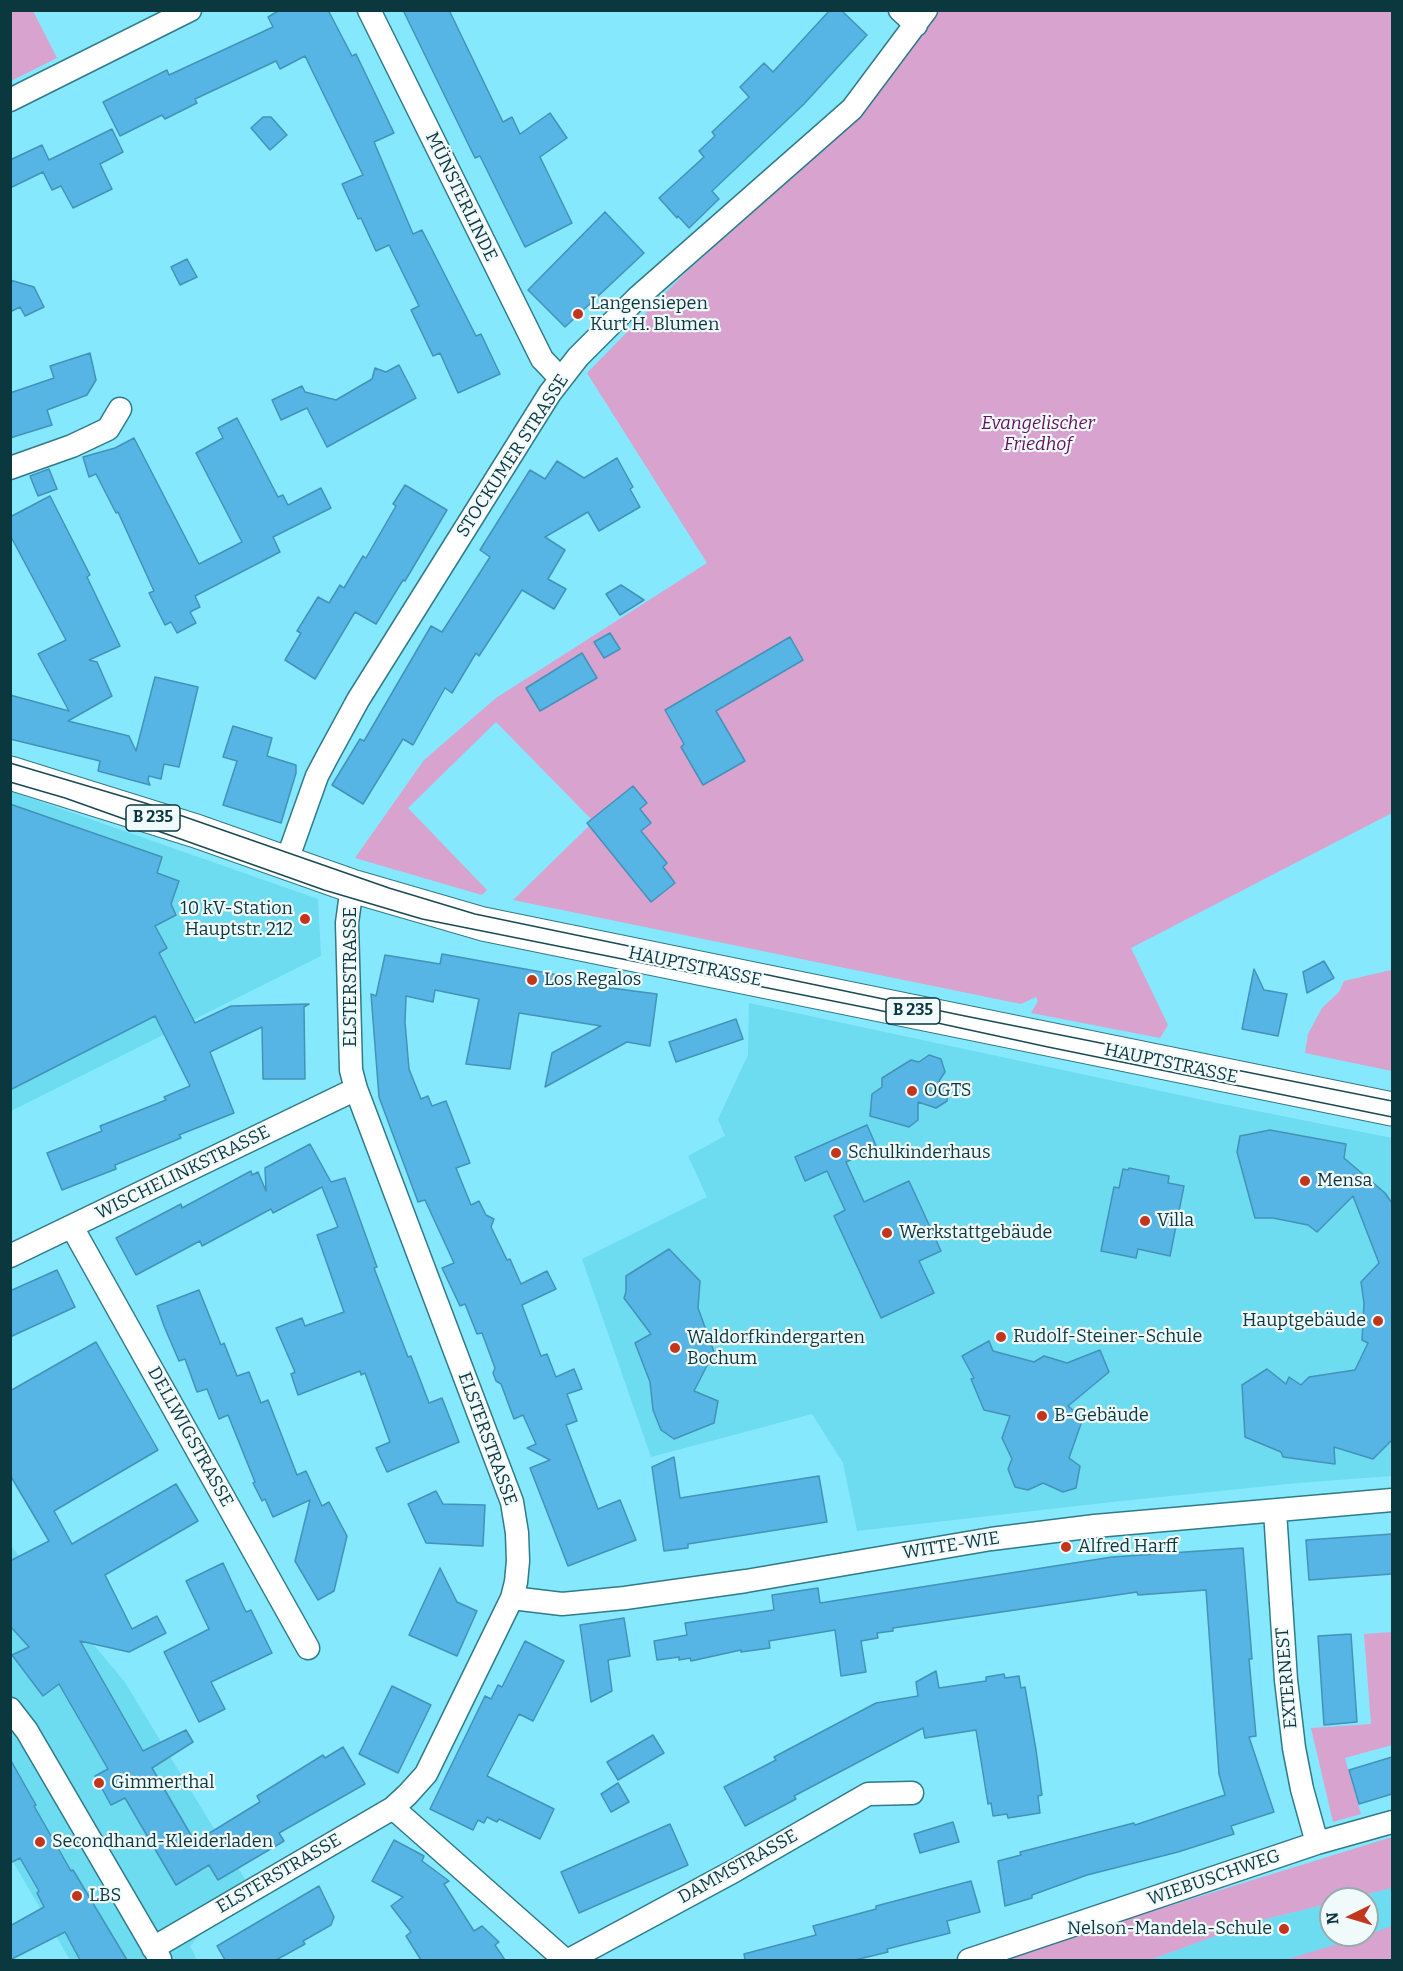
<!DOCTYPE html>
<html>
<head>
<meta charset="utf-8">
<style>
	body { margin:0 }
	#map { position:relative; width:1403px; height:1971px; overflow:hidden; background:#86e8fc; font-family:Bitter,serif }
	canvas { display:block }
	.frame { position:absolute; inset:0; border:12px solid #0b373f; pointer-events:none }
	.north { position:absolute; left:1319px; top:1887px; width:60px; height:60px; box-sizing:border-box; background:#f1fafb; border:2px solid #95acb0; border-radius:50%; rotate:265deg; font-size:16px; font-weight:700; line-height:24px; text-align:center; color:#0b373f }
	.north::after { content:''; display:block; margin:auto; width:21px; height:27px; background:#c2361e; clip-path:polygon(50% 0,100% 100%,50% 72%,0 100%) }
</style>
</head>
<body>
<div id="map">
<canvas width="1403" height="1971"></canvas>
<div class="frame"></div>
<div class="north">N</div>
</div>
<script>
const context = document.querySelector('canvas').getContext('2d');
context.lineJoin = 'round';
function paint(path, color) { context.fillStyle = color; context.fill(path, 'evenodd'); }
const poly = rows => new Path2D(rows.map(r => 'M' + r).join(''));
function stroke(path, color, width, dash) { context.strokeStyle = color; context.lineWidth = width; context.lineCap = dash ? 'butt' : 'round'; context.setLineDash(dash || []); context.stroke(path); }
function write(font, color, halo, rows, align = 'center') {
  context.font = font + ' Bitter,serif'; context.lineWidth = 4.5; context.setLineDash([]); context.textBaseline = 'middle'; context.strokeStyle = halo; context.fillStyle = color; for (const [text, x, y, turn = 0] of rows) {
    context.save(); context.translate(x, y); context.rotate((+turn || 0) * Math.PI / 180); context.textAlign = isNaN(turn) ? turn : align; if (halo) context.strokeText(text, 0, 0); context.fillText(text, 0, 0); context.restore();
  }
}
paint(poly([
	[10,791,318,899,321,956,11,1111],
	[749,1003,1217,1103,1392,1138,1392,1476,1298,1483,1112,1502,857,1531,843,1463,812,1414,651,1457,582,1259,707,1197,688,1156,725,1136,718,1119,748,1055],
	[10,1545,124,1681,246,1881,190,1946,197,1960,70,1960,11,1858],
	[1392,1888,1392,1960,1150,1960,1254,1922,1331,1903,1331,1935,1367,1935,1367,1899,1348,1899]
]), '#6ddbf0');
paint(poly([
	[11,10,33,11,57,58,11,81],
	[936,11,1392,11,1392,813,1131,948,1168,1025,1160,1038,1031,1013,1038,1001,1036,997,1021,1004,513,900,589,826,587,823,591,819,496,722,408,808,487,890,482,895,355,858,424,760,496,698,707,563,587,373,685,273,862,115],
	[1391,970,1392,972,1392,1071,1305,1053,1308,1034,1322,1008,1339,992,1344,981],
	[1392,1632,1392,1745,1345,1758,1361,1814,1333,1822,1311,1728,1371,1724,1364,1634],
	[1392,1837,1392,1888,1348,1899,1331,1899,1331,1903,1254,1922,1150,1960,994,1960],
	[1392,1926,1392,1960,1285,1960,1367,1935]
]), '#d8a3cf');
const building = poly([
	[280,10,328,10,352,56,356,54,394,133,374,142,413,234,422,230,476,336,481,334,500,374,458,393,440,353,433,356,411,310,419,306,389,245,376,251,361,218,358,219,342,184,363,175,305,56,280,69,276,61,195,99,197,103,165,119,162,115,120,136,103,102,167,70,169,75,273,27,268,17,280,10],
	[403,10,449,10,503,122,512,117,520,134,550,113,567,138,540,157,572,223,525,247,480,156,475,158,403,10],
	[830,10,841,10,867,35,804,104,712,191,719,199,689,228,678,216,677,218,659,198,704,157,699,151,715,136,712,132,749,97,740,87,764,63,773,72,830,10],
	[263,117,271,117,287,135,270,150,251,128,263,117],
	[112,129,123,152,100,164,112,189,73,208,61,186,52,190,43,172,10,188,10,160,42,145,49,160,112,129],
	[605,212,644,253,565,327,528,290,605,212],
	[187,259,197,277,180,285,171,267,187,259],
	[10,280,34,287,44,307,25,316,20,307,10,312,10,280],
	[90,353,96,380,87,395,47,410,52,425,10,438,10,393,54,378,50,366,90,353],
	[399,365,416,398,327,447,307,408,281,420,272,400,302,386,305,392,336,400,372,379,375,368,386,372,399,365],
	[237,418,278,497,283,495,288,505,321,488,331,508,273,537,280,552,195,596,200,607,190,612,196,623,177,633,171,622,165,625,149,593,154,591,118,512,116,513,96,474,89,477,83,457,115,448,134,438,199,564,242,542,196,453,223,438,218,428,237,418],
	[617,458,633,487,630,489,640,507,599,531,588,512,545,537,565,550,548,579,566,589,554,609,522,590,479,656,476,653,452,693,445,688,413,745,403,739,363,804,332,785,360,739,364,741,431,626,442,632,490,557,480,550,530,470,545,479,557,461,584,478,617,458],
	[49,469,57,489,38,496,30,476,49,469],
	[405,485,447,510,405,581,403,580,376,624,355,612,315,679,285,660,301,633,297,631,318,597,329,603,340,585,344,588,363,556,366,558,396,506,393,504,405,485],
	[50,496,90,575,87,577,120,646,89,660,97,662,112,696,68,721,129,736,136,751,155,677,198,687,179,767,164,764,161,779,149,776,148,780,150,785,98,771,100,761,10,739,10,695,69,711,38,654,66,640,10,535,10,517,50,496],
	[621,585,644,600,620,615,606,594,621,585],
	[610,633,620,649,604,658,594,642,610,633],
	[790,637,803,660,716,711,745,761,703,785,681,747,684,744,665,710,790,637],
	[582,653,597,678,540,711,526,688,582,653],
	[233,726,272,738,267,756,296,765,296,773,281,823,223,805,237,761,223,757,233,726],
	[633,786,647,803,640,809,651,823,641,831,667,863,663,867,675,883,651,902,587,823,633,786],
	[10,804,162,857,157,873,179,881,171,904,176,915,155,926,167,948,159,953,195,1023,231,1006,309,1004,304,1007,305,1079,263,1079,262,1027,210,1052,234,1113,179,1135,181,1138,115,1165,116,1169,62,1190,47,1153,102,1131,100,1126,166,1100,164,1097,190,1086,155,1016,10,1090,10,804],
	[442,954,558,975,557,981,657,994,650,1046,627,1042,545,1087,552,1053,601,1026,519,1013,510,1069,466,1064,479,999,435,990,433,1002,406,996,405,1022,409,1069,421,1099,428,1096,432,1106,446,1101,470,1163,456,1168,471,1205,479,1201,486,1215,494,1219,491,1227,507,1260,510,1259,521,1284,547,1271,556,1289,522,1305,541,1356,547,1354,556,1377,574,1369,582,1389,567,1394,577,1421,566,1425,598,1509,620,1500,636,1540,568,1566,530,1468,550,1460,527,1448,536,1444,523,1415,514,1419,501,1384,496,1381,493,1373,495,1368,482,1333,477,1334,465,1304,460,1306,442,1268,454,1263,425,1200,418,1202,379,1097,371,994,376,996,385,955,440,964,442,954],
	[1324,961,1334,978,1307,993,1303,972,1324,961],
	[1254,969,1264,990,1287,994,1278,1036,1242,1029,1254,969],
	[736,1019,743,1039,676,1062,669,1042,736,1019],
	[929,1055,941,1059,945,1072,939,1081,948,1089,947,1101,936,1108,918,1102,918,1120,909,1127,870,1116,872,1094,882,1087,882,1078,911,1060,919,1062,929,1055],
	[867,1125,877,1148,846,1162,864,1202,909,1181,941,1251,919,1261,934,1293,881,1318,834,1216,845,1210,827,1171,805,1181,795,1157,867,1125],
	[1270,1130,1346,1144,1344,1158,1385,1193,1392,1203,1392,1440,1373,1459,1334,1447,1335,1464,1283,1457,1281,1452,1245,1437,1242,1385,1267,1369,1286,1384,1289,1377,1301,1385,1309,1377,1355,1370,1368,1343,1362,1340,1364,1303,1361,1282,1379,1263,1353,1196,1317,1232,1308,1225,1273,1218,1255,1218,1237,1152,1240,1136,1270,1130],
	[310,1144,331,1182,345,1178,377,1267,374,1268,408,1357,411,1356,429,1403,442,1398,459,1442,387,1472,376,1448,390,1442,365,1373,361,1375,360,1371,298,1395,291,1374,295,1372,276,1328,302,1318,305,1326,344,1312,317,1235,338,1227,322,1187,273,1213,271,1209,202,1246,200,1241,136,1275,116,1238,181,1204,182,1208,251,1171,252,1175,258,1172,266,1191,265,1168,310,1144],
	[1129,1168,1169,1176,1168,1183,1184,1186,1170,1256,1138,1249,1136,1258,1101,1251,1114,1187,1119,1188,1123,1169,1128,1170,1129,1168],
	[669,1249,700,1281,698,1308,714,1352,694,1391,718,1401,714,1423,674,1439,661,1430,653,1410,650,1382,635,1343,651,1334,624,1298,626,1292,626,1276,669,1249],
	[57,1270,75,1307,10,1337,10,1291,57,1270],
	[199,1290,221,1345,224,1343,237,1376,249,1372,261,1403,268,1400,297,1475,306,1471,322,1506,329,1502,347,1536,334,1591,318,1600,295,1561,310,1500,273,1517,265,1499,262,1501,253,1483,255,1482,228,1415,219,1419,207,1389,197,1392,185,1359,179,1361,164,1326,157,1306,199,1290],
	[989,1341,993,1351,1034,1362,1044,1356,1067,1363,1100,1350,1109,1372,1068,1406,1083,1418,1069,1458,1080,1466,1076,1488,1063,1492,1043,1483,1028,1490,1015,1487,1008,1469,1012,1459,1002,1438,1010,1416,984,1410,971,1379,974,1378,962,1356,989,1341],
	[96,1342,158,1450,54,1511,72,1544,176,1484,198,1521,105,1575,132,1629,157,1616,166,1633,129,1652,80,1641,143,1751,186,1730,193,1742,152,1768,195,1842,260,1802,257,1796,323,1755,325,1758,343,1747,365,1784,279,1833,284,1841,218,1880,209,1865,176,1885,125,1798,111,1805,95,1776,108,1769,59,1684,43,1696,12,1655,29,1647,10,1626,10,1561,49,1541,10,1475,10,1391,96,1342],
	[674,1457,680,1498,819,1476,827,1522,688,1544,688,1548,664,1551,652,1467,674,1457],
	[436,1491,443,1504,485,1505,483,1546,426,1543,408,1504,436,1491],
	[1392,1534,1392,1574,1309,1580,1306,1540,1392,1534],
	[1243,1548,1252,1659,1249,1659,1256,1736,1249,1737,1274,1812,1231,1826,1234,1834,1178,1852,1087,1875,1032,1895,1032,1898,1005,1906,998,1861,1021,1855,1020,1852,1134,1823,1135,1825,1225,1795,1219,1774,1206,1590,1138,1595,1137,1592,893,1628,893,1631,877,1633,878,1638,861,1641,866,1672,841,1676,835,1630,769,1641,770,1648,741,1652,741,1650,691,1661,690,1658,679,1660,679,1657,657,1660,654,1641,687,1635,685,1623,774,1610,772,1595,818,1588,820,1603,1112,1557,1243,1548],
	[223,1563,246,1612,251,1610,272,1653,211,1682,225,1709,199,1722,164,1652,209,1629,186,1581,223,1563],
	[440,1568,457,1602,477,1611,457,1656,409,1635,440,1568],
	[624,1618,630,1656,608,1660,612,1691,591,1702,580,1625,624,1618],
	[1351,1634,1357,1722,1324,1725,1318,1636,1351,1634],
	[525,1641,564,1661,533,1721,519,1714,487,1776,554,1809,540,1839,499,1819,497,1822,487,1817,484,1823,478,1820,473,1830,430,1809,485,1696,491,1699,498,1685,502,1687,525,1641],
	[936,1671,939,1688,986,1681,986,1677,1004,1674,1005,1678,1019,1676,1021,1688,1025,1687,1036,1750,1042,1795,1038,1796,1040,1813,1008,1818,1007,1814,993,1816,991,1803,988,1804,976,1730,925,1738,923,1728,794,1796,796,1799,745,1826,724,1787,776,1760,774,1757,876,1703,918,1696,916,1682,936,1671],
	[392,1686,431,1705,398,1773,359,1754,392,1686],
	[653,1735,664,1753,618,1780,607,1762,653,1735],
	[1392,1757,1392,1794,1359,1804,1349,1770,1392,1757],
	[10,1759,36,1805,34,1806,71,1871,73,1870,127,1960,80,1960,65,1932,10,1960,10,1926,44,1907,37,1893,39,1891,20,1858,10,1863,10,1759],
	[618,1783,629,1802,611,1812,601,1794,618,1783],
	[953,1822,959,1842,920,1853,914,1834,953,1822],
	[670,1824,688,1865,579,1913,561,1872,670,1824],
	[394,1840,424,1856,422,1861,449,1881,444,1884,474,1931,482,1926,499,1942,495,1945,505,1960,421,1960,406,1936,411,1932,391,1906,403,1897,372,1881,394,1840],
	[971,1881,980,1912,947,1921,950,1933,887,1949,888,1952,855,1960,745,1960,744,1954,816,1935,813,1926,876,1909,876,1906,971,1881],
	[319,1886,334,1917,331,1925,303,1941,305,1944,276,1960,225,1960,217,1946,319,1886]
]);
paint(building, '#56b5e4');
stroke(building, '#4392b8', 1.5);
const minor = poly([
	[369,10,542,359,561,379],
	[900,10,916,25],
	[10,100,190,10],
	[10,468,72,446,108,429,120,409],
	[286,863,317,776,327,757,358,700,550,393,578,357,637,298,852,109,926,10],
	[72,1227,308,1648],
	[10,1256,356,1089],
	[1275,1511,1286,1680,1294,1748,1302,1789,1317,1843],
	[512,1598,562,1604,625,1598,746,1581,991,1539,1095,1526,1392,1500],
	[10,1709,27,1731,160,1959],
	[393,1808,565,1960],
	[153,1948,393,1808,408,1794,426,1774,512,1598,516,1582,518,1561,517,1533,512,1502,356,1089,351,1070,347,923,352,886],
	[569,1960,734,1871,868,1794,912,1793],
	[969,1960,1317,1843,1392,1822]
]);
const primary = poly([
	[10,773,196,831,352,886,483,924,1392,1109]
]);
stroke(minor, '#2f7b89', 25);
stroke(primary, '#2f7b89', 35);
stroke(minor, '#fff', 22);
stroke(primary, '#fff', 33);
stroke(poly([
	[10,763,145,803,389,888,475,914,965,1016,1392,1101],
	[10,782,65,798,324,890,422,919,873,1009,1048,1047,1392,1117]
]), '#194b54', 1.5);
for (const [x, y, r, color] of [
	[578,314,6,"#c2361e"],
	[305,919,6,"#c2361e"],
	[532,980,6,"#c2361e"],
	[912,1091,6,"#c2361e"],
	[836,1153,6,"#c2361e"],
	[1305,1181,6,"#c2361e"],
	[1145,1221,6,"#c2361e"],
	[887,1233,6,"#c2361e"],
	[1378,1321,6,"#c2361e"],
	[1001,1337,6,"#c2361e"],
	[675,1348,6,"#c2361e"],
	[1042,1416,6,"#c2361e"],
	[1066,1547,6,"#c2361e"],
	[99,1783,6,"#c2361e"],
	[40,1842,6,"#c2361e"],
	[77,1896,6,"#c2361e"],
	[1284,1929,6,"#c2361e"]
]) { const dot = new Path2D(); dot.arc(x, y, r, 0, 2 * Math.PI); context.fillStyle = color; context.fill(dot); stroke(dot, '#f1fafb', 2); }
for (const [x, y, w] of [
	[153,818,54],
	[913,1011,54]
]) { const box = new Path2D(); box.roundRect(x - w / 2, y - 13, w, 26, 4.5); context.fillStyle = '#f1fafb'; context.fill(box); stroke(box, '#0b373f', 1.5); }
write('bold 16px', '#0b373f', null, [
	["B 235",153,818],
	["B 235",913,1011]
]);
write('18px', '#0b373f', '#f1fafb', [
	["MÜNSTERLINDE",461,197,64],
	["STOCKUMER STRASSE",513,456,-57],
	["HAUPTSTRASSE",695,967,12],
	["ELSTERSTRASSE",351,977,-90],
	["HAUPTSTRASSE",1171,1064,12],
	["WISCHELINKSTRASSE",183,1173,-26],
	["DELLWIGSTRASSE",190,1437,61],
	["ELSTERSTRASSE",487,1439,70],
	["WITTE-WIE",951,1546,-9],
	["EXTERNEST",1287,1678,-95],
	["DAMMSTRASSE",738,1867,-29],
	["ELSTERSTRASSE",279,1874,-30],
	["WIEBUSCHWEG",1214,1878,-19]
]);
write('18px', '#0b373f', '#f1fafb', [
	["Langensiepen",590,304],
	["Kurt H. Blumen",590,325],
	["10 kV-Station",293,909,"right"],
	["Hauptstr. 212",293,930,"right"],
	["Los Regalos",544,980],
	["OGTS",924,1091],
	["Schulkinderhaus",848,1153],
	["Mensa",1317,1181],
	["Villa",1157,1221],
	["Werkstattgebäude",899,1233],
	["Hauptgebäude",1366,1321,"right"],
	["Rudolf-Steiner-Schule",1013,1337],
	["Waldorfkindergarten",687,1338],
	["Bochum",687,1359],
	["B-Gebäude",1054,1416],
	["Alfred Harff",1078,1547],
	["Gimmerthal",111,1783],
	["Secondhand-Kleiderladen",52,1842],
	["LBS",89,1896],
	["Nelson-Mandela-Schule",1272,1929,"right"]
], 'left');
write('italic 18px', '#62105b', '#f1fafb', [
	["Evangelischer",1038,424],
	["Friedhof",1038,445]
]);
</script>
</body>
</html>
